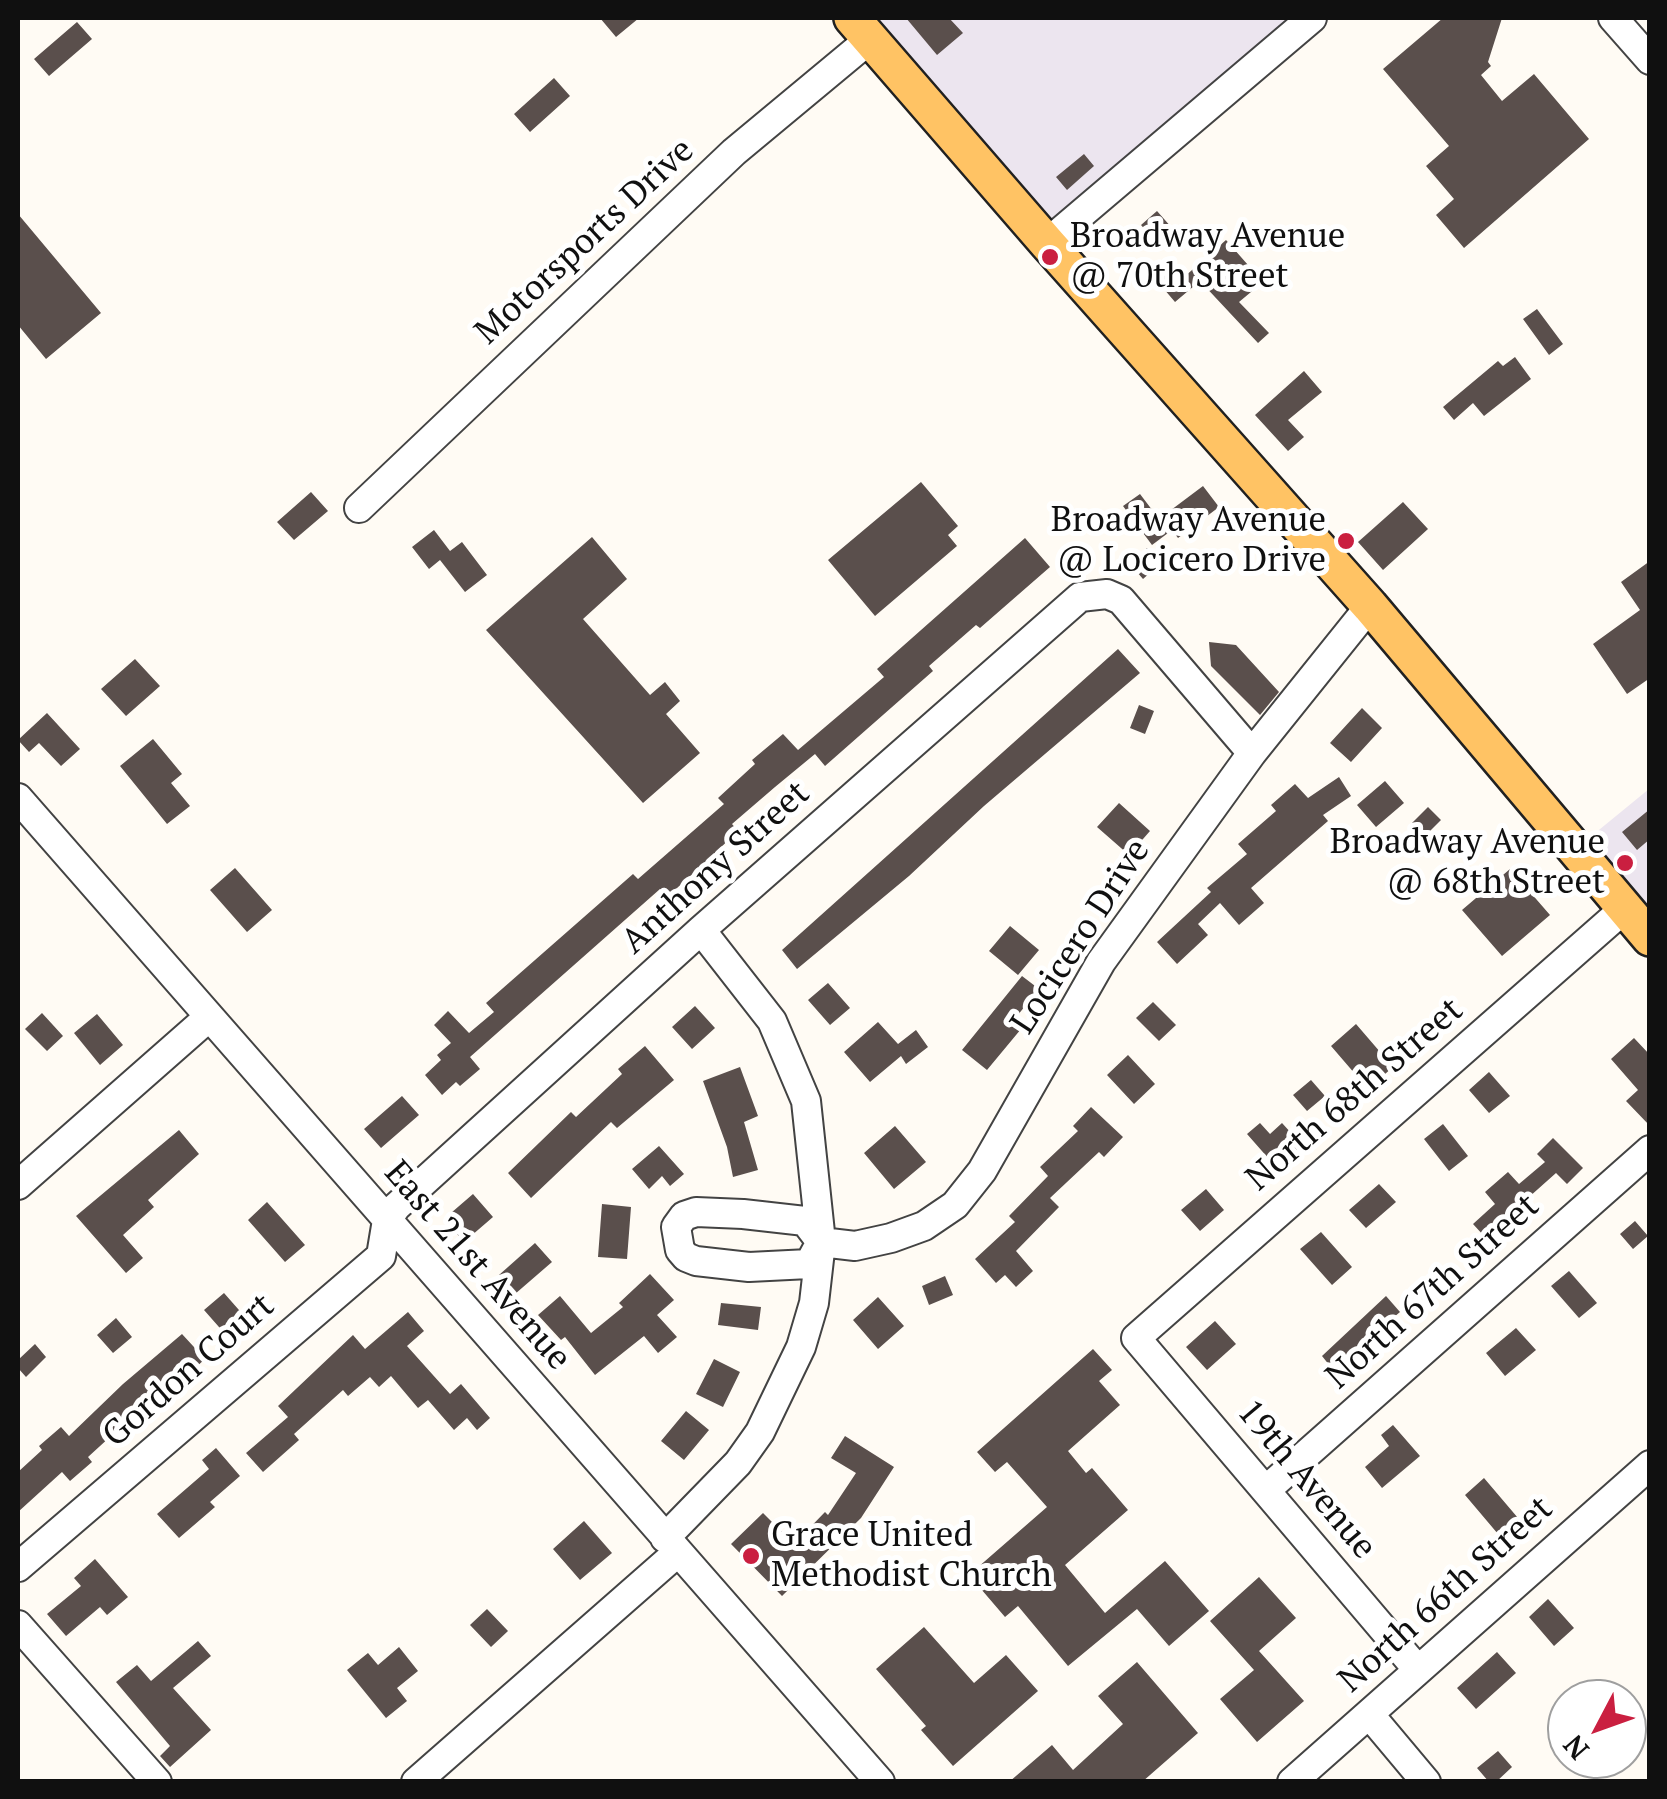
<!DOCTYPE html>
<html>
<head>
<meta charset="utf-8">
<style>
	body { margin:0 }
	#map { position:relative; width:1667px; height:1799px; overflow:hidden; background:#fffbf4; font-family:"PT Serif",serif }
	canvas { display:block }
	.frame { position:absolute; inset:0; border:20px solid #101010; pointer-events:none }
	.north { position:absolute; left:1547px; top:1679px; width:100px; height:100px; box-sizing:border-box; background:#fff; border:2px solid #9f9f9f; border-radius:50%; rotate:229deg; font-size:28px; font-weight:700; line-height:40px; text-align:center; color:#101010 }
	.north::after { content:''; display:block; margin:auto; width:35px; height:45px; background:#ca1f40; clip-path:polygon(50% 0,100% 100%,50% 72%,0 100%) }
</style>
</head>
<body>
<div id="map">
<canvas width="1667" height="1799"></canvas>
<div class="frame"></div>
<div class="north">N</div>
</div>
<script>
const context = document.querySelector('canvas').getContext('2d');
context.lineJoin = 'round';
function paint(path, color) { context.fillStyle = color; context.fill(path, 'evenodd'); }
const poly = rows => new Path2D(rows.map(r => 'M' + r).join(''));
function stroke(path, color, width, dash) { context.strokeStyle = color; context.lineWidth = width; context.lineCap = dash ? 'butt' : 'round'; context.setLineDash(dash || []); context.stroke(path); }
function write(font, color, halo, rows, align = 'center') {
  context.font = font + ' "PT Serif",serif'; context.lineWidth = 10; context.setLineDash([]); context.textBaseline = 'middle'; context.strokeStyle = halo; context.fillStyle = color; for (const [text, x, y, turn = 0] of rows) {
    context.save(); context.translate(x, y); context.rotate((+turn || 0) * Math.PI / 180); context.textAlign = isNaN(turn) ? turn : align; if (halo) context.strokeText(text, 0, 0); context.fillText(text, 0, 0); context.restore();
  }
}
paint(poly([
	[867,18,1297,18,1049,228],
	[1649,789,1649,921,1583,843]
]), '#ece5ef');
paint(poly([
	[600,18,639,18,616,37],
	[906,18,949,18,963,33,937,55],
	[1443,18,1502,18,1488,62,1491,66,1481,75,1502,101,1534,74,1589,139,1464,248,1436,215,1454,199,1426,166,1449,146,1383,69],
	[77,22,92,39,49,76,34,59],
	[554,78,570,96,530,132,514,114],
	[1084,154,1094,166,1067,190,1056,177],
	[1157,211,1172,228,1156,242,1141,225],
	[18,214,101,313,46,359,18,325],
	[1226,240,1263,282,1239,302,1269,333,1258,343,1200,281,1175,302,1152,275,1169,261,1183,278],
	[1537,309,1563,344,1549,355,1523,319],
	[1515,357,1531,379,1484,416,1473,403,1454,420,1443,407,1498,361,1503,366],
	[1304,371,1322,392,1288,420,1304,437,1288,451,1255,415],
	[921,482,958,526,948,535,957,546,875,616,828,560],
	[1203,486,1219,507,1178,538,1172,530,1152,545,1123,506,1140,494,1159,519],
	[311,492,328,511,294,540,277,522],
	[1403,502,1428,529,1383,570,1358,542],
	[434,530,450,551,462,542,487,575,465,592,440,560,429,569,412,547],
	[592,537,627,579,583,619,650,695,665,682,680,701,666,714,700,753,643,803,486,630],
	[1025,538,1050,567,980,628,976,625,929,666,933,671,825,766,815,754,775,787,732,824,738,831,697,870,667,897,660,889,470,1057,480,1069,460,1086,456,1082,442,1095,425,1075,441,1060,437,1055,451,1043,434,1025,448,1011,469,1033,494,1012,486,1003,633,874,638,879,724,804,718,798,755,764,752,760,783,734,798,750,884,677,877,669],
	[1147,548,1160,564,1143,579,1130,564],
	[1650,561,1650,678,1627,694,1593,644,1640,610,1621,582],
	[1209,642,1236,645,1279,692,1260,715,1211,666],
	[1118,649,1140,673,984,806,909,876,797,969,782,950],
	[135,659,160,686,126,716,101,689],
	[1139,705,1154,711,1145,734,1130,728],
	[1362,708,1382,728,1351,762,1330,743],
	[47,713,80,749,61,766,39,743,29,752,18,740],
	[153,739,182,774,171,783,190,806,167,824,120,766],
	[1339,777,1351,796,1323,815,1328,821,1251,888,1264,903,1239,925,1220,903,1198,924,1208,935,1177,964,1157,942,1211,892,1207,888,1247,854,1238,844,1276,811,1271,805,1295,784,1308,798],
	[1385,781,1404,803,1376,827,1357,805],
	[1119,803,1150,831,1129,855,1097,827],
	[1428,807,1441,820,1425,836,1412,823],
	[1650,809,1650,839,1637,850,1622,832],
	[235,868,272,910,247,932,210,890],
	[1510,869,1550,915,1502,956,1462,910],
	[1010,926,1039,950,1018,975,989,951],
	[1022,976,1039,989,1017,1016,1026,1023,987,1070,962,1050],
	[828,983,850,1008,830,1025,808,1000],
	[1153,1002,1176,1025,1159,1041,1136,1018],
	[695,1006,715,1028,692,1049,672,1027],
	[42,1013,63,1036,47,1051,25,1029],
	[97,1014,123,1045,100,1065,74,1033],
	[878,1022,898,1044,916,1030,928,1047,906,1064,901,1056,870,1082,844,1052],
	[1356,1024,1393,1067,1368,1089,1331,1046],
	[1634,1038,1650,1055,1650,1126,1626,1101,1638,1090,1611,1059],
	[645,1046,674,1080,617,1128,611,1122,531,1198,508,1173,571,1112,576,1117,622,1074,618,1069],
	[1128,1055,1155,1084,1134,1104,1107,1075],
	[740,1067,758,1116,744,1122,758,1170,733,1177,727,1147,703,1081],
	[1489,1072,1510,1096,1489,1113,1469,1090],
	[1311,1080,1325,1096,1307,1111,1293,1095],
	[402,1096,419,1115,381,1148,364,1129],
	[1091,1107,1123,1137,1104,1157,1099,1152,1050,1198,1059,1207,1016,1251,1033,1271,1016,1287,1005,1275,996,1283,975,1259,1015,1222,1009,1216,1048,1176,1040,1167,1078,1131,1073,1126],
	[1260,1123,1270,1134,1282,1123,1302,1145,1276,1167,1247,1134],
	[1443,1124,1468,1156,1449,1171,1424,1139],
	[895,1126,926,1162,894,1189,864,1153],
	[179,1130,199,1154,148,1200,154,1207,123,1235,143,1258,126,1273,76,1216],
	[1553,1138,1583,1168,1567,1184,1556,1173,1501,1222,1511,1233,1495,1248,1473,1224,1495,1204,1485,1192,1508,1172,1519,1184,1545,1162,1537,1154],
	[659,1146,684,1174,670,1186,662,1176,649,1189,632,1169],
	[1379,1184,1396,1202,1366,1228,1349,1210],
	[1206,1189,1224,1210,1200,1231,1181,1210],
	[473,1194,493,1217,464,1242,444,1219],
	[267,1202,305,1245,285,1262,248,1220],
	[602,1204,631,1207,627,1259,598,1257],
	[1635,1221,1648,1236,1633,1249,1620,1234],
	[1321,1232,1352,1267,1332,1285,1300,1249],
	[535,1243,552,1262,515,1294,499,1275],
	[1569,1271,1597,1303,1579,1318,1551,1286],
	[650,1274,674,1300,657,1315,677,1337,658,1353,644,1336,595,1375,565,1337,561,1340,538,1315,560,1296,591,1333,623,1307,619,1303],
	[945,1276,953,1295,929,1305,922,1286],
	[224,1293,246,1318,226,1335,204,1310],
	[1386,1296,1400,1312,1355,1350,1361,1357,1338,1376,1322,1356],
	[878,1297,904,1326,878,1349,853,1320],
	[721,1303,761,1307,758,1330,718,1325],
	[408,1312,424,1331,407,1346,450,1394,461,1384,490,1418,477,1430,467,1418,454,1430,428,1400,418,1408,391,1376,379,1387,370,1377,348,1396,343,1390,294,1434,299,1440,263,1472,246,1453,288,1417,278,1406,353,1335,365,1349],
	[116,1318,132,1337,113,1353,97,1335],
	[1215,1321,1236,1344,1207,1370,1186,1347],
	[1516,1328,1536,1350,1505,1376,1486,1353],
	[182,1334,205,1359,184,1378,181,1374,134,1415,88,1457,92,1462,70,1481,62,1472,18,1512,18,1472,42,1450,39,1446,61,1427,69,1436,123,1384],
	[35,1344,46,1357,26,1377,18,1368,18,1360],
	[1093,1349,1112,1370,1099,1381,1120,1405,1068,1451,1086,1473,1092,1468,1128,1510,1065,1565,1105,1613,1165,1561,1209,1611,1169,1646,1137,1609,1068,1666,1018,1606,1005,1617,969,1575,1047,1507,1007,1462,995,1472,977,1452],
	[714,1359,740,1372,723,1407,696,1394],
	[686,1411,709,1430,684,1460,661,1441],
	[1393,1425,1420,1456,1382,1488,1365,1467,1389,1446,1381,1435],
	[845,1436,894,1467,861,1518,782,1596,731,1544,763,1513,794,1544,825,1512,828,1515,856,1473,831,1458],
	[216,1448,240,1476,210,1502,215,1507,179,1538,157,1514,209,1469,202,1460],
	[1484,1478,1518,1518,1498,1534,1465,1495],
	[584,1521,612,1553,580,1580,553,1549],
	[95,1559,128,1597,107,1615,100,1607,66,1636,47,1614,81,1586,74,1578],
	[1259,1577,1296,1618,1259,1651,1304,1701,1257,1742,1220,1699,1254,1670,1210,1621],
	[1548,1599,1574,1628,1554,1646,1529,1617],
	[487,1609,508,1631,491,1647,470,1625],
	[924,1627,974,1683,1006,1655,1038,1691,953,1766,921,1730,926,1726,876,1669],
	[198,1641,211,1656,173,1688,211,1730,170,1767,160,1756,170,1746,116,1682,137,1665,151,1681],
	[399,1647,418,1671,397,1688,407,1701,386,1718,347,1670,368,1653,378,1665],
	[1497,1652,1516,1673,1476,1709,1457,1688],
	[1137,1662,1198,1733,1142,1782,1009,1782,1052,1745,1073,1770,1123,1724,1098,1696],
	[1498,1751,1512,1767,1496,1782,1489,1782,1477,1768]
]), '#5a4f4c');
const minor = poly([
	[1613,18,1650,60],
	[1047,243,1312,18],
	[359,508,734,152,870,39],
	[18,798,880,1782],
	[18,1185,209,1017],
	[821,1242,805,1221,743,1214,696,1212,684,1216,676,1227,680,1250,686,1257,696,1261,749,1267,809,1264,821,1242,855,1246,891,1238,924,1226,955,1205,982,1171,1101,962,1252,753,1370,606],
	[1266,1490,1650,1150],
	[665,1538,738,1463,760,1432,801,1347,814,1303,821,1242,806,1101,772,1021,701,930],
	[18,1567,381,1256,387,1220,396,1207,701,930,1080,597,1107,594,1121,600,1252,753],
	[18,1625,157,1782],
	[1418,1670,1136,1338,1624,909],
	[1369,1714,1426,1782],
	[416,1782,677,1553],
	[1292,1782,1650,1465]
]);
const major = poly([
	[852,18,1047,243,1370,606,1650,938]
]);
stroke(minor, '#434343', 32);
stroke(major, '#212121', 40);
stroke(minor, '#fff', 28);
stroke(major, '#ffc364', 35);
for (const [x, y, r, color] of [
	[1050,257,10,"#ca1f40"],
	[1346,541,10,"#ca1f40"],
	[1625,863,10,"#ca1f40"],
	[751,1556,10,"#ca1f40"]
]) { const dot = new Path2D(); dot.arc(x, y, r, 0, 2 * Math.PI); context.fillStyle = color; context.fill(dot); stroke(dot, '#fff', 4); }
write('35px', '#101010', '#fff', [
	["Broadway Avenue",1070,237],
	["@ 70th Street",1070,277],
	["Broadway Avenue",1326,521,"right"],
	["@ Locicero Drive",1326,561,"right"],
	["Broadway Avenue",1605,843,"right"],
	["@ 68th Street",1605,883,"right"],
	["Grace United",771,1536],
	["Methodist Church",771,1576]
], 'left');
write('35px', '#101010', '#fff', [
	["Motorsports Drive",585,242,-43],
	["Anthony Street",716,868,-42],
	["Locicero Drive",1081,937,-57],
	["North 68th Street",1355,1095,-41],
	["East 21st Avenue",477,1266,49],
	["North 67th Street",1433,1292,-42],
	["Gordon Court",189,1371,-41],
	["19th Avenue",1306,1480,50],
	["North 66th Street",1446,1595,-42]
]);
</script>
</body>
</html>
